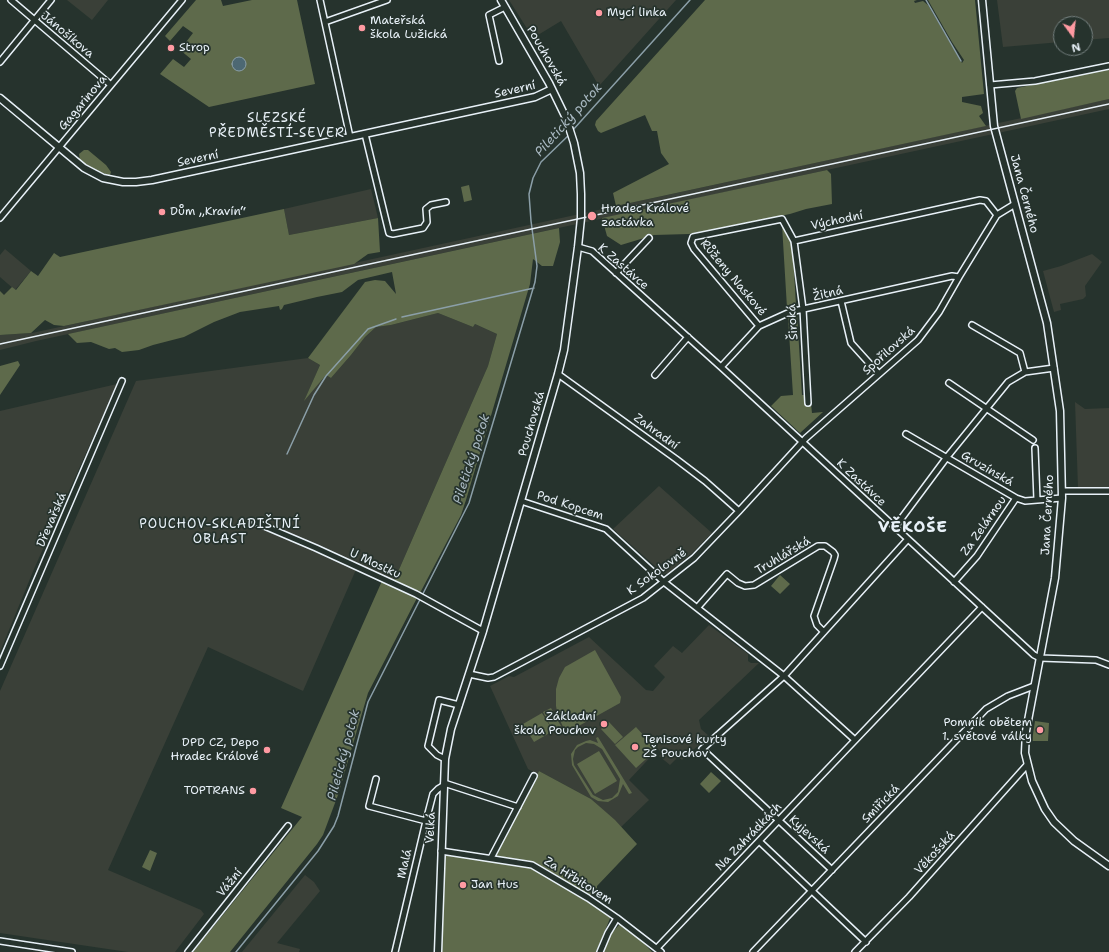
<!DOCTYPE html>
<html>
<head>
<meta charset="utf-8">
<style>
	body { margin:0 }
	#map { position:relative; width:1109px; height:952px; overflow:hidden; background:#26332d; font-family:"Shantell Sans",sans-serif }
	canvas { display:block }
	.north { position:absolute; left:1053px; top:16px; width:40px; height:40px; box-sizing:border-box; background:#26332d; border:1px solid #747f7e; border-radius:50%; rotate:165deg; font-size:11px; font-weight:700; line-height:16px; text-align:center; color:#e8f1f8 }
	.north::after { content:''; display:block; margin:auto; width:14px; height:18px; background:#ff9aa2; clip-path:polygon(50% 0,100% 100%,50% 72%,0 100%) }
</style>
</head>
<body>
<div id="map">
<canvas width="1109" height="952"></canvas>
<div class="north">N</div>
</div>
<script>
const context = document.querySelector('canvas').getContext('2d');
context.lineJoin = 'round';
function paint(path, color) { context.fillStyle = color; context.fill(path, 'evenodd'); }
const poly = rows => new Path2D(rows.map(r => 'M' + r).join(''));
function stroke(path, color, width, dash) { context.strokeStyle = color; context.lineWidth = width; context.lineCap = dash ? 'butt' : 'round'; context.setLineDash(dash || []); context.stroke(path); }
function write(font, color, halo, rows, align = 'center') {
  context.font = font + ' "Shantell Sans",sans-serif'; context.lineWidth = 3.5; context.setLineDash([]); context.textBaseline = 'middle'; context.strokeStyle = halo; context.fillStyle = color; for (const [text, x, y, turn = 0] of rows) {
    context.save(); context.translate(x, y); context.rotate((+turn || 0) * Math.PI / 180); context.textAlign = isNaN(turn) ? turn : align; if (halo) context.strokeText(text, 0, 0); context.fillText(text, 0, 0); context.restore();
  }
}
paint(poly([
	[67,0,108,0,92,20],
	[509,0,676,0,599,86,561,21,533,38],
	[997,0,1109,0,1109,38,1085,40,1085,24,1061,24,1061,42,1003,47],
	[1109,99,1109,109,36,341,0,350,0,335,32,333],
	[371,189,378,218,289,235,284,209],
	[5,249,31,271,15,290,0,277,0,255],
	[1092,254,1102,262,1085,286,1086,296,1083,299,1060,304,1061,310,1054,312,1043,271,1061,266],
	[438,313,473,327,475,324,497,334,488,366,394,581,358,565,303,691,208,647,108,870,201,910,204,914,175,952,128,952,0,933,0,691,136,381,308,358,320,365,305,399,326,375,331,378,351,355,365,337,376,327,391,325],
	[117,384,34,569,0,652,0,411],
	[1075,402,1085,409,1109,408,1109,488,1078,488],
	[659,486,712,533,691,554,668,573,664,574,613,529],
	[709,625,748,654,748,661,751,663,759,663,699,720,701,729,709,736,682,760,678,757,670,765,659,756,662,753,658,749,629,780,649,800,621,827,591,799,539,771,537,774,528,769,490,686,509,676,514,677,589,637,646,690,653,691,665,677,654,666,673,646,682,653],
	[305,875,314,882,320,891,277,943,300,949,299,952,242,952]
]), '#3a4038');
paint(poly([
	[196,0,221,0,223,6,252,0,297,0,315,84,209,107,160,74,173,59,184,67,191,59,180,50,193,33,183,26,170,41,165,36],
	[705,0,917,0,914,1,915,3,923,1,928,5,962,63,964,60,952,42,928,0,975,0,984,94,962,97,962,102,981,106,983,113,979,116,986,126,616,206,613,193,669,164,661,153,657,131,652,131,645,115,601,133,598,131,595,125,596,121],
	[1109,69,1109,99,1021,119,1015,91,1017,88],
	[84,150,88,150,106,165,111,172,110,175,108,175,97,171,80,161,79,154],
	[827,170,831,174,832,204,806,209,790,214,689,234,654,235,621,245,607,236,602,218],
	[469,185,472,200,464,202,461,187],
	[284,209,289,235,378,218,380,252,368,254,354,264,64,326,54,325,45,320,31,333,0,335,0,291,4,295,12,287,16,290,31,271,38,276,54,253,60,257],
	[782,225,792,240,796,305,787,308],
	[559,228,560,242,553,266,542,266,533,259,530,284,466,500,461,515,420,593,394,581,488,366,497,334,475,324,473,327,438,313,391,325,376,327,365,337,351,355,331,378,326,375,304,401,320,365,308,358,365,282,375,280,385,281,396,294,392,272,358,280,342,292,317,297,284,305,282,309,280,310,279,306,240,312,214,322,184,337,153,345,139,350,122,352,115,348,109,349,91,342,77,343,68,334],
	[797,313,802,395,810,395,812,413,823,412,800,433,771,406,781,396,793,395,788,317],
	[18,361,20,365,0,395,0,366],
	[780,575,790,584,780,594,771,586],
	[382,581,418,596,368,693,338,795,323,835,317,844,230,952,193,952,302,817,281,808],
	[595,650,621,697,620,703,566,733,558,716,556,706,556,689,559,678,565,667],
	[551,708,561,726,553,731,543,712],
	[542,713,553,731,534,742,523,724],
	[1035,721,1049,723,1048,741,1032,741],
	[609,722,623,737,615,744,601,729],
	[636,727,655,748,655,751,636,768,615,745],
	[598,737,632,793,629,794,623,784,618,796,608,802,598,801,591,797,572,765,571,754,577,745,586,741,590,740,598,743,596,738],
	[586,743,594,744,602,749,620,779,618,792,612,798,603,800,593,795,574,765,573,759,575,750,578,747],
	[599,751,617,781,595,794,577,764],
	[539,771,591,799,615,820,637,844,597,886,597,888,590,896,576,887,574,888,530,861,496,856,495,854],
	[711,772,721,781,709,793,700,784],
	[150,850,157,853,150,871,142,867],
	[449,854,531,867,611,916,596,952,441,952,445,855],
	[620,924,638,937,652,952,601,952,607,938]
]), '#5e6a4b');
const water = poly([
	'232 64a7 7 0 1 1 14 0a7 7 0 1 1-14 0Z'
]);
paint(water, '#4d6873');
stroke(water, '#8b9fa8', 1);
stroke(poly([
	[926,0,961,61],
	[572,131,690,0],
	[402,317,534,288],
	[287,454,314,395,326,376,368,329,396,319],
	[236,952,318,851,334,826,338,816,368,702,469,503,535,282,537,266,531,221,529,194,533,178,541,162,570,134]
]), '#8b9fa8', 1.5);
const minor = poly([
	[11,0,111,85],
	[320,0,350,137],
	[325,22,387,0],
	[499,61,489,15,505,7],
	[0,62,51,0],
	[990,85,1035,81,1109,66],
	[365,134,389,233,393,234,423,228,427,222,426,209,431,205,446,202],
	[0,218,182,0],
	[794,241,980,200,986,201,997,215],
	[578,247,592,251,721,367,1034,655,1040,658,1096,660,1109,665],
	[616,273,649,238],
	[841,301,851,343,879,374],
	[972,325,1020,353,1025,372],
	[759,326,694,249,691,243,693,237,782,219,794,241,803,309,808,403],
	[721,367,759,326,790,312,952,276,959,277],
	[558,374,676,459,705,481,739,511],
	[655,375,688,337],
	[949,383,1033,440],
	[906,434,1016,498,1025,501,1062,498],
	[1035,448,1037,500],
	[1062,491,1109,491],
	[521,501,606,529,664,582,784,676,855,740],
	[255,522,316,548,416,594,483,631],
	[895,527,947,457,1008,382,1025,372,1054,368],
	[954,582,977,556,1016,498],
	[697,608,727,574,738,583,745,586,754,585,818,546,825,546,833,552,835,555,834,559,814,616,817,625,824,632],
	[0,666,122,381],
	[469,674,488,678,494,677,643,598,694,558,739,511,806,438,918,340,939,312,959,277,997,215,1015,204],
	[445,759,437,755,428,746,439,700,459,705],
	[376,779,369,806,426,821],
	[444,783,518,807],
	[759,841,866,942],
	[441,851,532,865,588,898,617,918,661,952],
	[491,858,534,776],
	[832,870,702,749,784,676,908,539],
	[0,941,72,952],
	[657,948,982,607],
	[188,952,288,826],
	[395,952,426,821,433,794,438,789,443,786],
	[600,952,608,933,617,918],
	[753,952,986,709,1008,696,1034,686],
	[855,952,909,897,1027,765]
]);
const tertiary = poly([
	[982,0,994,126,1047,323,1060,411,1062,498,1055,578,1026,731,1025,753,1032,781,1045,809,1054,822,1074,841,1109,866],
	[0,98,84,168,103,178,123,182,136,182,152,180,535,97,552,89],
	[438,952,445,759,451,729,483,631,558,374,564,350,578,247,581,218,581,194,580,173,574,143,566,118,549,83,501,0]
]);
stroke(minor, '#e8f1f8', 8);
stroke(tertiary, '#e8f1f8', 9);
stroke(minor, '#26332d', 5);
stroke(tertiary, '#26332d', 6);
stroke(poly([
	[0,344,1109,104]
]), '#e8f1f8', 1.5);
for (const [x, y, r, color] of [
	[599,13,4,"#ff9aa2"],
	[362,28,4,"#ff9aa2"],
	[171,48,4,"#ff9aa2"],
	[162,212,4,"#ff9aa2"],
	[592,216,5,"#ff9aa2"],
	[604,724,4,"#ff9aa2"],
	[1040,730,4,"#ff9aa2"],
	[635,747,4,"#ff9aa2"],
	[267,750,4,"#ff9aa2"],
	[253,791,4,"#ff9aa2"],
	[463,885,4,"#ff9aa2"]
]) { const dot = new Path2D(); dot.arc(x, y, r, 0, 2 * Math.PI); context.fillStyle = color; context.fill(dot); stroke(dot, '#26332d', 1.5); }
write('12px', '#e8f1f8', '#26332d', [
	["Mycí linka",607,13],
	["Mateřská",370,21],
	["škola Lužická",370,35],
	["Strop",179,48],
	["Hradec Králové",601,209],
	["zastávka",601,223],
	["Dům „Kravín“",170,212],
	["Základní",596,717,"right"],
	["škola Pouchov",596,731,"right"],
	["Pomník obětem",1032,723,"right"],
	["1. světové války",1032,737,"right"],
	["Tenisové kurty",643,740],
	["ZŠ Pouchov",643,754],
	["DPD CZ, Depo",259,743,"right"],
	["Hradec Králové",259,757,"right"],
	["TOPTRANS",245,791,"right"],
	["Jan Hus",471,885]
], 'left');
write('12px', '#e8f1f8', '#26332d', [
	["Jánošíkova",67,35,40],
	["Pouchovská",546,56,60],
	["Severní",515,90,-13],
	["Gagarinova",83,103,-50],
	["Severní",198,159,-12],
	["Jana Černého",1024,194,75],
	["Východní",837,221,-12],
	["K Zastávce",623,267,41],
	["Růženy Naskové",733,278,50],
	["Žitná",828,294,-13],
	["Široká",793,322,-94],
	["Spořilovská",889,351,-42],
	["Pouchovská",532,424,-74],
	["Zahradní",656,432,36],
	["Gruzínská",987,469,30],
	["K Zastávce",861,483,43],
	["Pod Kopcem",570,506,18],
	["Jana Černého",1048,515,-87],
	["Dřevařská",52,520,-67],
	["Za Zelárnou",984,526,-55],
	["Truhlářská",783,556,-31],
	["U Mostku",375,564,25],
	["K Sokolovně",657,572,-36],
	["Smiřická",881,804,-46],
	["Velká",431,828,-88],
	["Kyjevská",809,835,43],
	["Na Zahrádkách",749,837,-46],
	["Věkošská",935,853,-48],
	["Malá",405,864,-77],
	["Za Hřbitovem",578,881,32],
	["Vážní",230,883,-51]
]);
context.letterSpacing = '1px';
write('13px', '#e8f1f8', '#26332d', [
	["SLEZSKÉ",277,119],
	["PŘEDMĚSTÍ-SEVER",277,134],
	["POUCHOV-SKLADIŠTNÍ",220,525],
	["OBLAST",220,540]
]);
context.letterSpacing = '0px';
write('italic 13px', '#aabac3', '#26332d', [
	["Piletický potok",569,120,-48],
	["Piletický potok",472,459,-72],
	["Piletický potok",344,755,-75]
]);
context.letterSpacing = '1px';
write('bold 16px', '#e8f1f8', '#26332d', [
	["VĚKOŠE",913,528]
]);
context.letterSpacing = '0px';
</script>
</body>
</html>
